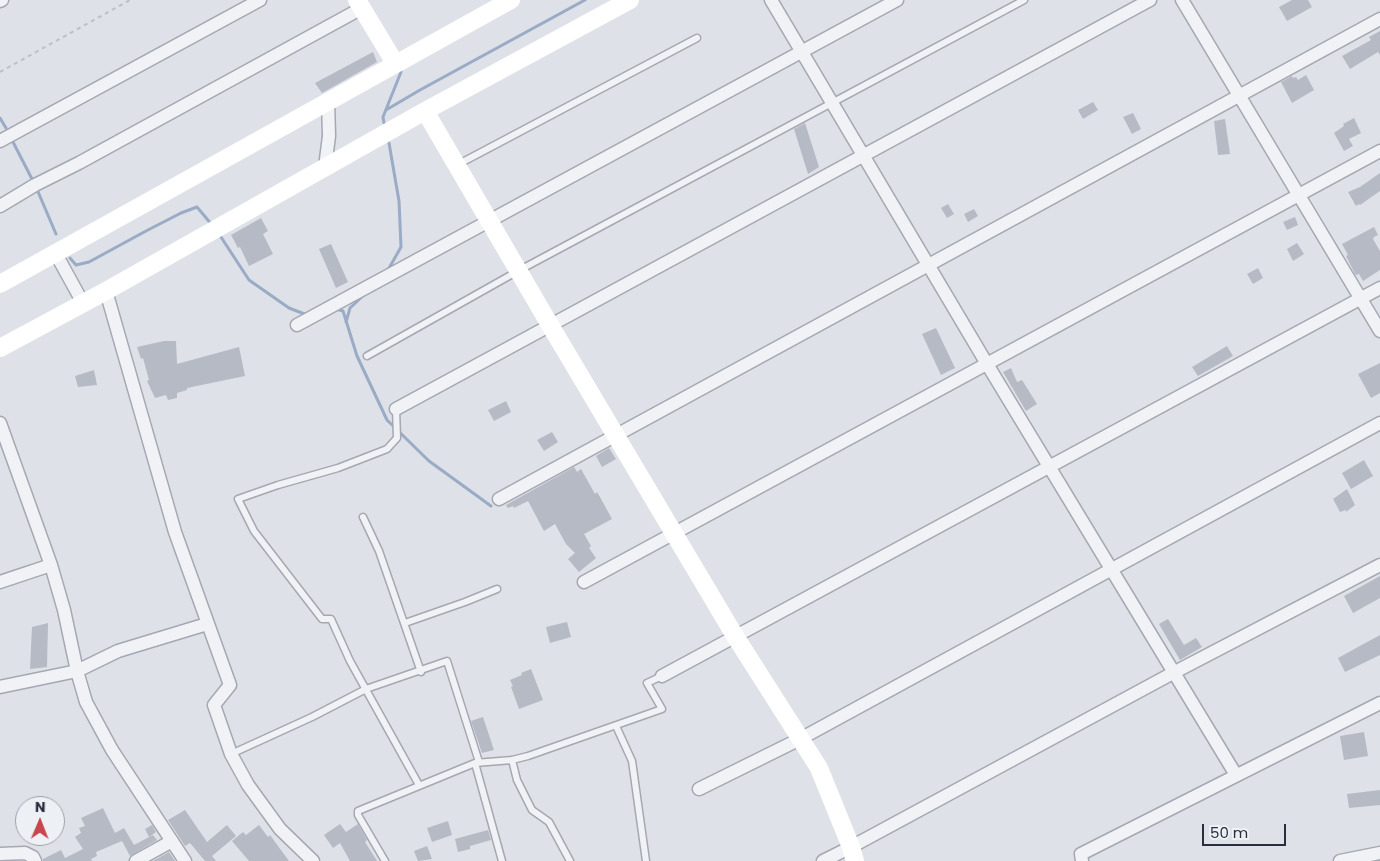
<!DOCTYPE html>
<html>
<head>
<meta charset="utf-8">
<style>
	body { margin:0 }
	#map { position:relative; width:1380px; height:861px; overflow:hidden; background:#dee1e7; font-family:Poppins,sans-serif }
	canvas { display:block }
	.north { position:absolute; left:15px; top:796px; width:50px; height:50px; box-sizing:border-box; background:#edf0f5; border:1px solid #9ea2ab; border-radius:50%; rotate:1deg; font-size:14px; font-weight:700; line-height:20px; text-align:center; color:#282e3d }
	.north::after { content:''; display:block; margin:auto; width:18px; height:22px; background:#c8474f; clip-path:polygon(50% 0,100% 100%,50% 72%,0 100%) }
	.scale { position:absolute; left:1202px; top:824px; width:84px; height:22px; box-sizing:border-box; border:2px solid #282e3d; border-top:0; padding-left:6px; font-size:15px; line-height:18px; white-space:nowrap; color:#282e3d; -webkit-text-stroke:4px #edf0f5; paint-order:stroke }
</style>
</head>
<body>
<div id="map">
<canvas width="1380" height="861"></canvas>
<div class="north">N</div>
<div class="scale">50 m</div>
</div>
<script>
const context = document.querySelector('canvas').getContext('2d');
context.lineJoin = 'round';
const poly = rows => new Path2D(rows.map(r => 'M' + r).join(''));
function stroke(path, color, width, dash) { context.strokeStyle = color; context.lineWidth = width; context.lineCap = dash ? 'butt' : 'round'; context.setLineDash(dash || []); context.stroke(path); }
function paint(path, color) { context.fillStyle = color; context.fill(path, 'evenodd'); }
stroke(poly([
	[386,110,420,90,585,0],
	[0,118,6,128],
	[384,123,383,117,401,72],
	[13,142,33,181],
	[36,187,56,234],
	[219,234,249,280,289,308,307,315],
	[70,258,76,265,89,262,146,231,181,213,197,207,212,225],
	[388,270,401,247,399,201,389,143],
	[336,309,343,311,357,356,387,420,429,461,491,506],
	[346,322,350,308,365,294]
]), '#9aabc6', 3);
paint(poly([
	[1292,0,1308,0,1312,7,1287,21,1279,7],
	[1380,31,1380,55,1378,52,1350,69,1342,56,1371,40,1369,37],
	[373,52,377,62,322,93,315,83],
	[1306,75,1314,90,1292,103,1281,82,1292,76,1293,78,1296,77,1298,80],
	[1093,102,1098,110,1083,119,1078,110],
	[1133,113,1141,129,1132,134,1123,117],
	[1354,118,1361,133,1349,139,1353,146,1344,151,1334,133,1344,126,1343,124],
	[1225,119,1230,154,1218,155,1214,121],
	[805,123,819,167,808,174,794,129],
	[1380,173,1380,191,1360,205,1359,204,1356,206,1348,192,1360,187],
	[948,204,954,214,947,218,941,208],
	[974,209,978,216,968,222,964,214],
	[1295,217,1298,225,1287,230,1283,222],
	[261,218,268,231,263,234,273,254,249,266,240,247,238,248,231,235],
	[1374,227,1378,235,1374,237,1373,239,1380,251,1380,270,1363,281,1359,274,1356,275,1355,274,1346,256,1348,255,1342,244],
	[1297,243,1304,254,1293,261,1287,249],
	[331,244,348,282,336,288,319,249],
	[1258,268,1263,278,1253,284,1247,274],
	[936,328,955,368,941,375,922,334],
	[164,341,176,341,177,364,239,347,245,376,187,388,187,390,177,393,177,398,168,400,166,395,155,398,147,381,149,380,143,358,141,359,137,347],
	[1227,346,1233,356,1198,376,1192,367],
	[1380,363,1380,393,1371,398,1358,374],
	[1011,368,1017,382,1022,380,1037,404,1026,411,1003,372],
	[94,370,97,385,78,387,75,376],
	[506,401,511,412,494,421,488,410],
	[552,432,558,442,544,451,537,440],
	[609,448,616,459,602,467,596,456],
	[1364,460,1373,476,1351,489,1342,473],
	[574,467,577,472,581,469,595,494,597,492,600,497,612,519,584,534,591,546,589,548,596,558,579,572,568,559,575,553,566,544,555,524,544,531,528,501,514,508,513,506,508,508,506,505],
	[1347,489,1355,505,1346,512,1346,510,1340,512,1333,499],
	[1380,576,1380,598,1353,613,1344,596],
	[1168,619,1184,645,1196,638,1202,647,1180,660,1159,624],
	[567,622,571,637,550,643,546,627],
	[48,623,47,667,30,669,32,627],
	[1380,635,1380,655,1345,672,1338,658],
	[531,669,543,700,519,709,511,687,513,686,510,680,522,675,521,673],
	[483,717,494,750,482,753,471,721],
	[1364,732,1368,756,1344,760,1340,736],
	[1380,790,1380,805,1349,808,1347,794],
	[103,808,115,833,124,828,134,845,153,835,157,840,130,856,122,841,96,852,97,856,91,859,92,861,43,861,43,859,61,850,65,858,83,849,75,837,81,833,79,828,85,826,81,818],
	[185,810,207,842,227,825,236,836,212,856,216,861,205,861,190,843,185,846,168,820],
	[448,821,452,835,432,842,427,828],
	[340,824,346,832,358,824,367,840,365,842,377,861,350,861,340,843,333,848,324,835],
	[152,825,156,832,149,837,145,829],
	[259,825,268,837,270,835,289,861,249,861,232,841,243,832,246,835],
	[488,830,491,840,470,846,470,849,458,852,455,839],
	[427,846,432,859,418,861,414,851],
	[169,852,175,861,153,861]
]), '#b6bac4');
const lane = poly([
	[457,165,697,38],
	[367,356,518,271,1024,0],
	[396,409,397,438,387,449,338,468,278,485,238,499,254,531,322,619,331,619,350,661,419,785],
	[363,517,379,551,421,672],
	[405,623,465,602,497,589],
	[616,726,632,761,646,861],
	[231,754,312,717,366,689,447,661,479,762],
	[512,760,517,780,532,810,549,822,570,861],
	[475,763,502,861],
	[385,861,358,815,358,811,475,763,512,760,528,756,662,709,647,683,662,676]
]);
const street = poly([
	[771,0,987,364,1236,775],
	[1182,0,1380,331],
	[0,1,2,0],
	[0,141,260,0],
	[325,167,329,136,328,101],
	[0,206,35,185,79,163,362,8],
	[56,254,83,303],
	[106,291,175,532,230,685,214,705,231,754,248,785,280,829,313,861],
	[297,325,897,0],
	[396,409,1150,0],
	[0,423,51,565,64,610,77,671,86,702,112,750,185,861],
	[499,499,1380,19],
	[0,582,51,565],
	[584,582,1380,151],
	[662,676,1380,288],
	[0,687,77,671,118,651,207,624],
	[699,789,800,739,1380,423],
	[0,854,25,853,33,857,35,861],
	[136,861,172,841],
	[823,861,851,847,1173,673,1380,565],
	[1082,861,1081,854,1380,703],
	[1340,861,1380,853]
]);
stroke(lane, '#a4a8b1', 9);
stroke(street, '#a4a8b1', 15);
stroke(poly([
	[0,72,130,0]
]), '#bdbfc6', 2, [4, 4]);
stroke(lane, '#f1f2f6', 6);
stroke(street, '#f1f2f6', 12);
stroke(poly([
	[357,0,395,63],
	[425,111,550,325,735,636,819,768,851,847,855,861],
	[0,284,511,0],
	[0,348,106,291,425,111,630,0]
]), '#fff', 18);
</script>
</body>
</html>
